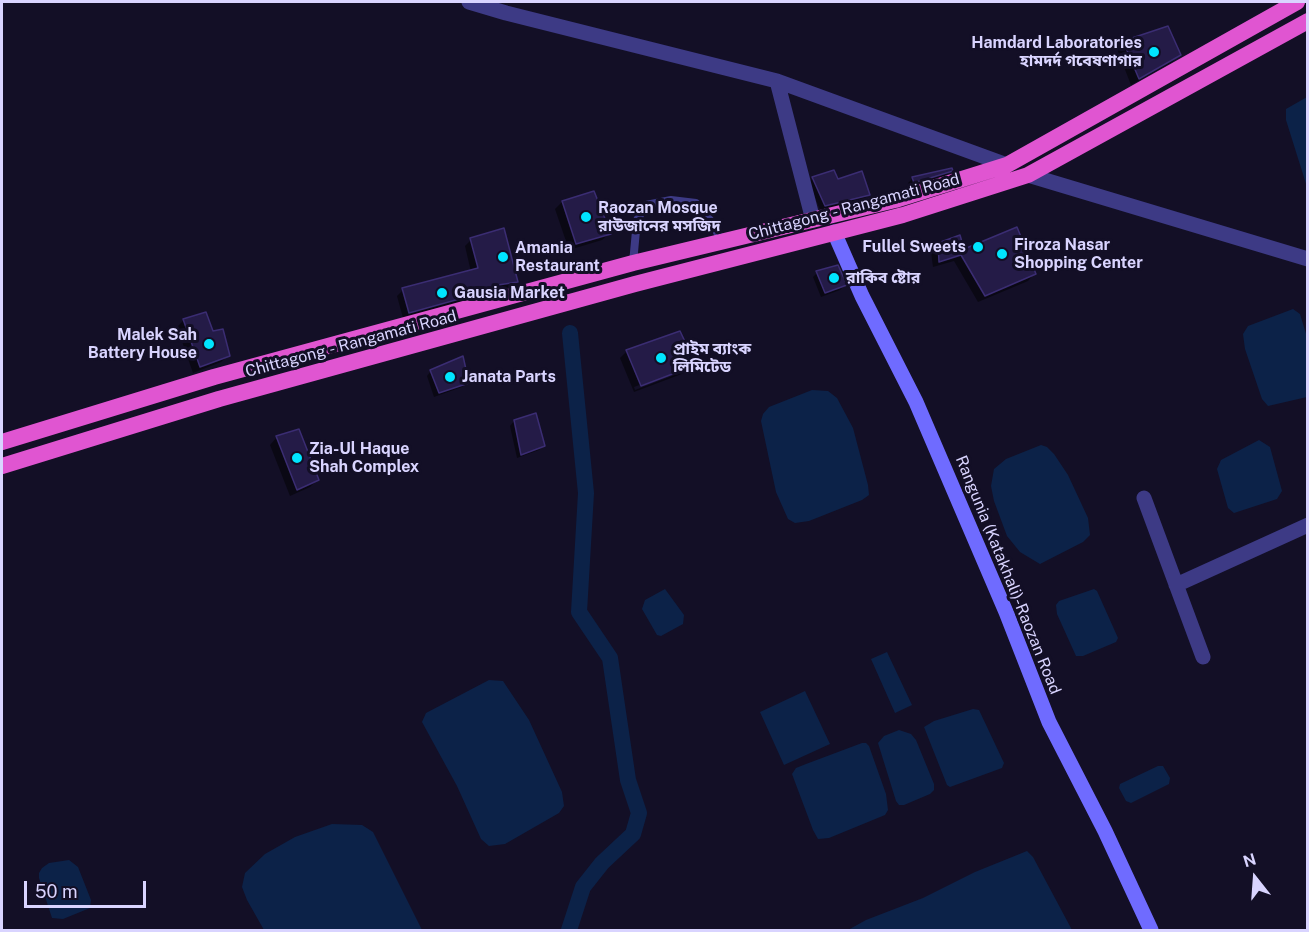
<!DOCTYPE html>
<html>
<head>
<meta charset="utf-8">
<style>
	body { margin:0 }
	#map { position:relative; width:1309px; height:932px; overflow:hidden; background:#130f26; font-family:"Public Sans",sans-serif }
	canvas { display:block }
	.frame { position:absolute; inset:0; border:3px solid #d9d4ff; pointer-events:none }
	.north { position:absolute; left:1225px; top:848px; width:60px; height:60px; -webkit-text-stroke:4px #130f26; paint-order:stroke; rotate:343deg; font-size:16px; font-weight:700; line-height:24px; text-align:center; color:#d9d4ff }
	.north::after { content:''; display:block; margin:auto; width:21px; height:27px; background:#d9d4ff; clip-path:polygon(50% 0,100% 100%,50% 72%,0 100%) }
	.scale { position:absolute; left:24px; top:881px; width:122px; height:27px; box-sizing:border-box; border:3px solid #d9d4ff; border-top:0; padding-left:8px; font-size:18px; line-height:21px; white-space:nowrap; color:#d9d4ff; -webkit-text-stroke:4px #130f26; paint-order:stroke }
</style>
</head>
<body>
<div id="map">
<canvas width="1309" height="932"></canvas>
<div class="frame"></div>
<div class="north">N</div>
<div class="scale">50 m</div>
</div>
<script>
const context = document.querySelector('canvas').getContext('2d');
context.lineJoin = 'round';
function paint(path, color) { context.fillStyle = color; context.fill(path, 'evenodd'); }
const poly = rows => new Path2D(rows.map(r => 'M' + r).join(''));
function stroke(path, color, width, dash) { context.strokeStyle = color; context.lineWidth = width; context.lineCap = dash ? 'butt' : 'round'; context.setLineDash(dash || []); context.stroke(path); }
function write(font, color, halo, rows, align = 'center') {
  context.font = font + ' "Public Sans","Noto Sans Bengali",sans-serif'; context.lineWidth = 6; context.setLineDash([]); context.textBaseline = 'middle'; context.strokeStyle = halo; context.fillStyle = color; for (const [text, x, y, turn = 0] of rows) {
    context.save(); context.translate(x, y); context.rotate((+turn || 0) * Math.PI / 180); context.textAlign = isNaN(turn) ? turn : align; if (halo) context.strokeText(text, 0, 0); context.fillText(text, 0, 0); context.restore();
  }
}
paint(poly([
	[1307,97,1307,187,1286,120,1286,109],
	[1293,309,1300,314,1307,337,1307,397,1268,406,1262,399,1245,349,1243,334,1248,326],
	[812,390,828,391,837,398,853,428,868,485,869,495,862,500,809,521,795,523,788,519,776,492,761,421,763,414,769,407],
	[1259,440,1270,447,1282,491,1277,499,1234,513,1228,508,1217,469,1221,460],
	[1041,445,1047,447,1054,454,1068,475,1088,518,1090,535,1083,542,1040,564,1020,552,1007,536,994,501,991,486,994,469,1006,459],
	[665,589,684,615,683,624,661,636,657,635,642,609,645,600],
	[1094,589,1097,591,1118,638,1116,642,1083,656,1076,656,1057,614,1056,605,1059,601],
	[887,652,912,705,895,713,871,659],
	[489,680,503,681,529,720,562,792,564,806,559,813,505,844,489,846,481,839,457,786,422,722,426,713],
	[805,691,830,744,784,765,760,712],
	[973,709,979,710,1004,763,1002,768,950,787,947,785,924,727,934,721],
	[899,730,911,734,916,740,934,784,934,790,930,794,904,805,899,805,896,801,878,743,884,736],
	[862,743,866,743,869,746,886,794,888,810,885,815,829,838,818,839,813,830,792,774,796,768,806,764],
	[1158,766,1163,766,1170,778,1169,784,1131,803,1126,801,1119,788,1120,784],
	[332,824,362,825,373,832,422,930,264,930,247,900,242,887,245,873,265,854,295,837],
	[1027,851,1033,857,1072,930,848,930,866,920,923,898,975,872],
	[69,860,78,867,91,900,90,908,63,919,52,918,39,878,39,873,42,868,49,863]
]), '#0c2248');
paint(poly([
	[1124,42,1179,55,1172,62,1131,85,1117,49],
	[951,171,946,175,910,187,908,183,913,178],
	[813,178,837,181,869,195,864,199,820,210,809,182],
	[562,202,610,233,602,240,569,250,555,209],
	[471,240,516,281,510,287,495,290,491,294,403,318,397,296,403,290,471,272,465,246],
	[938,245,963,251,1034,274,1028,281,978,302,954,261,933,267,931,252],
	[817,273,845,285,840,290,821,297,813,277],
	[184,320,212,333,229,355,221,362,193,373,177,327],
	[627,351,695,365,687,372,634,392,620,358],
	[688,367,688,370,635,390,634,387],
	[431,371,467,383,462,387,434,397,427,376],
	[514,421,544,445,539,450,517,458,510,426],
	[277,437,317,480,310,487,290,496,270,445]
]), '#0007');
stroke(poly([
	[569,930,583,887,602,863,633,834,639,813,628,780,610,658,579,612,586,493,570,333]
]), '#0c2248', 16);
const building = poly([
	[1168,26,1181,55,1139,79,1123,41,1168,26],
	[952,168,953,171,914,183,912,177,952,168],
	[834,170,838,179,862,171,870,195,825,206,812,177,834,170],
	[594,191,611,234,576,244,562,201,594,191],
	[1017,227,1036,274,985,296,961,255,939,262,938,243,960,235,964,249,1017,227],
	[504,228,518,282,498,285,499,288,409,313,402,288,478,268,470,238,504,228],
	[838,265,847,285,825,293,816,271,838,265],
	[206,312,213,331,223,329,230,356,200,367,183,319,206,312],
	[680,331,696,365,641,386,626,350,680,331],
	[463,356,469,383,439,393,430,370,463,356],
	[536,413,545,446,521,455,514,420,536,413],
	[299,429,319,480,297,490,276,436,299,429]
]);
paint(building, '#241b47');
stroke(building, '#3b2d73', 1.5);
stroke(poly([
	[633,263,637,220,646,205,671,200,696,203,710,220,722,241]
]), '#3d3a85', 8);
stroke(poly([
	[469,2,506,13,777,81,1007,165],
	[777,81,813,220],
	[1144,498,1203,657],
	[1176,585,1308,525]
]), '#3d3a85', 15);
stroke(poly([
	[1028,175,1308,259]
]), '#3d3a85', 15);
stroke(poly([
	[834,232,862,296,916,402,1006,612,1049,722,1105,831,1151,930]
]), '#6f6bff', 15);
stroke(poly([
	[2,442,214,377,633,263,895,200,1007,165,1297,2],
	[2,466,219,399,635,284,903,215,1028,175,1308,21]
]), '#e055d1', 16);
for (const [x, y, r, color] of [
	[1154,52,6,"#00e5ff"],
	[586,217,6,"#00e5ff"],
	[978,247,6,"#00e5ff"],
	[1002,254,6,"#00e5ff"],
	[503,257,6,"#00e5ff"],
	[834,278,6,"#00e5ff"],
	[442,293,6,"#00e5ff"],
	[209,344,6,"#00e5ff"],
	[661,358,6,"#00e5ff"],
	[450,377,6,"#00e5ff"],
	[297,458,6,"#00e5ff"]
]) { const dot = new Path2D(); dot.arc(x, y, r, 0, 2 * Math.PI); context.fillStyle = color; context.fill(dot); stroke(dot, '#130f26', 2); }
write('bold 16px', '#d9d4ff', '#130f26', [
	["Hamdard Laboratories",1142,43,"right"],
	["হামদর্দ গবেষণাগার",1142,61,"right"],
	["Raozan Mosque",598,208],
	["রাউজানের মসজিদ",598,226],
	["Firoza Nasar",1014,245],
	["Shopping Center",1014,263],
	["Fullel Sweets",966,247,"right"],
	["Amania",515,248],
	["Restaurant",515,266],
	["রাকিব ষ্টোর",846,278],
	["Gausia Market",454,293],
	["Malek Sah",197,335,"right"],
	["Battery House",197,353,"right"],
	["প্রাইম ব্যাংক",673,349],
	["লিমিটেড",673,367],
	["Janata Parts",462,377],
	["Zia-Ul Haque",309,449],
	["Shah Complex",309,467]
], 'left');
write('16px', '#d9d4ff', '#130f26', [
	["Chittagong - Rangamati Road",854,207,-15],
	["Chittagong - Rangamati Road",351,344,-15],
	["Rangunia (Katakhali)-Raozan Road",1008,575,68]
]);
</script>
</body>
</html>
